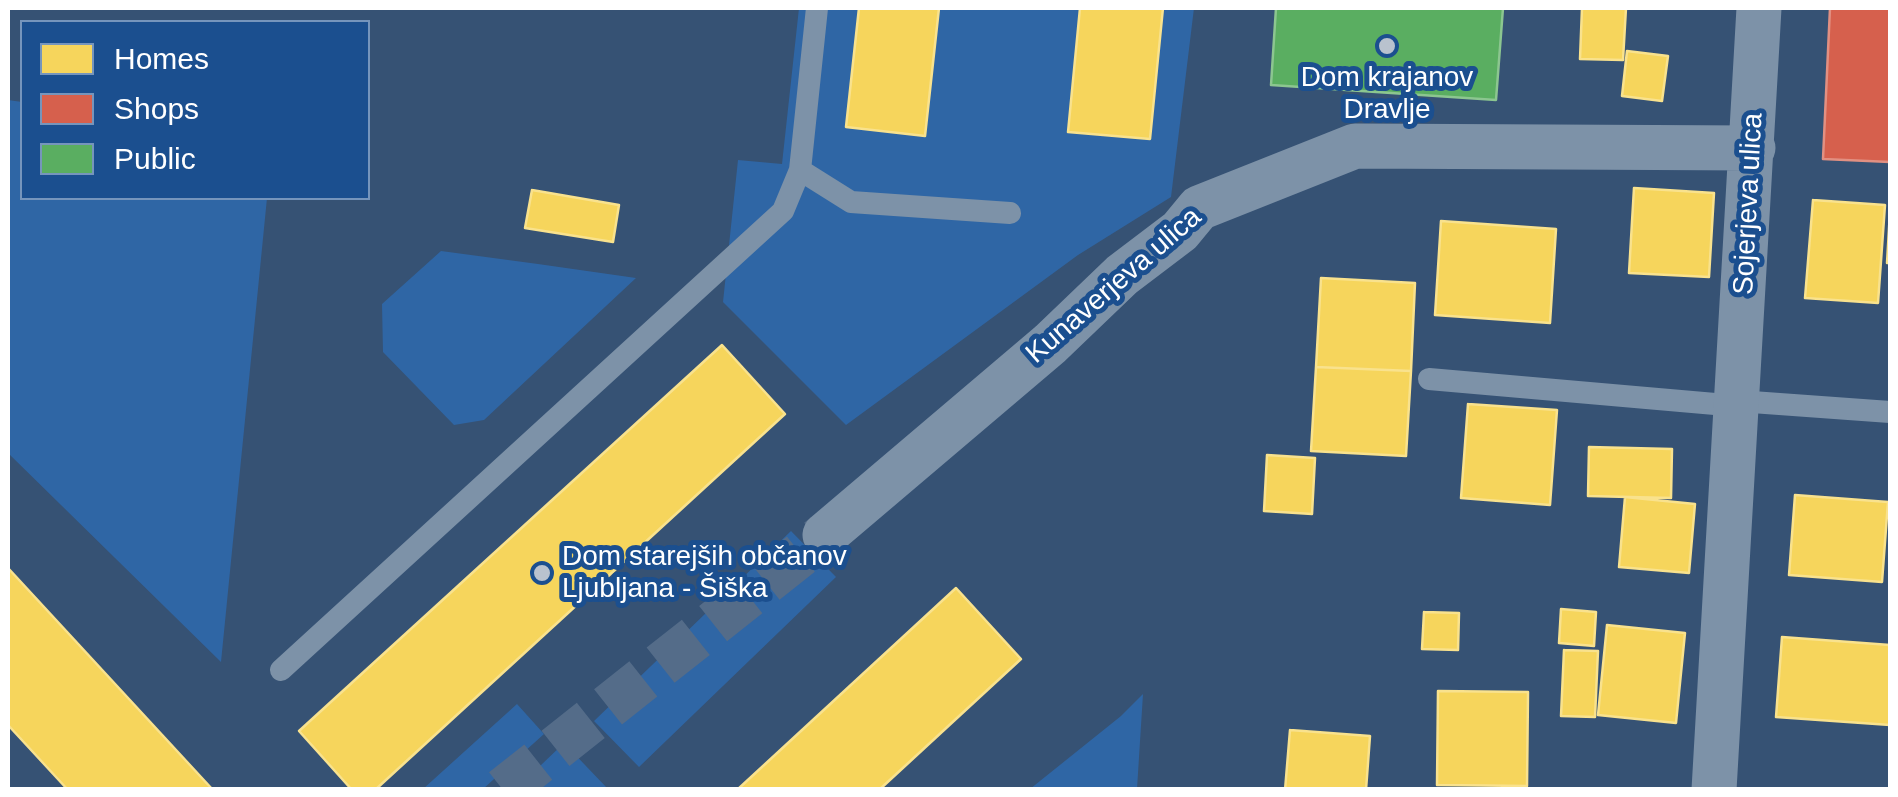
<!DOCTYPE html>
<html>
<head>
<meta charset="utf-8">
<style>
	body { margin:0 }
	#map { position:relative; width:1898px; height:797px; overflow:hidden; background:#365274; font-family:Helvetica,sans-serif }
	canvas { display:block }
	.frame { position:absolute; inset:0; border:10px solid #fff; pointer-events:none }
	.legend { position:absolute; left:20px; top:20px; width:350px; height:180px; box-sizing:border-box; background:#1b4f8f; border:2px solid #7695bc; margin:0; padding:12px 18px; list-style:none; font-size:30px; color:#fff }
	.legend li { display:flex; align-items:center; gap:20px; height:50px }
	.legend b { width:50px; border:2px solid #7695bc }
</style>
</head>
<body>
<div id="map">
<canvas width="1898" height="797"></canvas>
<div class="frame"></div>
<ul class="legend">
<li><b style="height:28px;background:#f6d55c"></b>Homes</li>
<li><b style="height:28px;background:#d6604d"></b>Shops</li>
<li><b style="height:28px;background:#5aae61"></b>Public</li>
</ul>
</div>
<script>
const context = document.querySelector('canvas').getContext('2d');
context.lineJoin = 'round';
function paint(path, color) { context.fillStyle = color; context.fill(path, 'evenodd'); }
const poly = rows => new Path2D(rows.map(r => 'M' + r).join(''));
function stroke(path, color, width, dash) { context.strokeStyle = color; context.lineWidth = width; context.lineCap = dash ? 'butt' : 'round'; context.setLineDash(dash || []); context.stroke(path); }
function write(font, color, halo, rows, align = 'center') {
  context.font = font + ' Helvetica,sans-serif'; context.lineWidth = 10; context.setLineDash([]); context.textBaseline = 'middle'; context.strokeStyle = halo; context.fillStyle = color; for (const [text, x, y, turn = 0] of rows) {
    context.save(); context.translate(x, y); context.rotate((+turn || 0) * Math.PI / 180); context.textAlign = isNaN(turn) ? turn : align; if (halo) context.strokeText(text, 0, 0); context.fillText(text, 0, 0); context.restore();
  }
}
paint(poly([
	[799,8,1194,8,1171,197,1078,255,846,425,723,302,738,160,782,164],
	[8,100,22,102,22,198,267,198,221,662,8,453],
	[441,251,538,264,636,278,484,420,454,425,383,352,382,304],
	[791,531,836,577,639,767,594,721],
	[1143,694,1137,789,1030,789,1121,716],
	[517,704,544,734,483,789,423,789],
	[564,743,607,788,516,789]
]), '#2f66a5');
const homes = poly([
	[859,8,939,8,925,136,846,127,859,8],
	[1080,8,1163,8,1150,139,1068,132,1080,8],
	[1582,8,1626,8,1623,60,1580,59,1582,8],
	[1627,51,1668,56,1662,101,1622,96,1627,51],
	[1634,188,1714,193,1709,277,1629,273,1634,188],
	[532,190,619,205,613,242,525,228,532,190],
	[1813,200,1885,205,1878,303,1805,298,1813,200],
	[1890,211,1890,263,1887,263,1890,211],
	[1441,221,1556,229,1550,323,1435,315,1441,221],
	[1321,278,1415,283,1411,371,1316,367,1321,278],
	[722,345,785,414,375,790,352,790,299,731,722,345],
	[1316,367,1411,371,1406,456,1311,451,1316,367],
	[1468,404,1557,410,1550,505,1461,498,1468,404],
	[1589,447,1672,449,1671,498,1588,496,1589,447],
	[1267,455,1315,458,1312,514,1264,511,1267,455],
	[1795,495,1888,502,1882,582,1789,575,1795,495],
	[1625,497,1695,504,1689,573,1619,567,1625,497],
	[8,568,213,790,68,790,8,725,8,568],
	[956,588,1021,659,879,790,737,790,956,588],
	[1561,609,1596,612,1594,646,1559,643,1561,609],
	[1424,612,1459,613,1458,650,1422,649,1424,612],
	[1607,625,1685,633,1676,723,1598,715,1607,625],
	[1782,637,1890,645,1890,725,1776,717,1782,637],
	[1564,650,1598,651,1595,717,1561,716,1564,650],
	[1438,691,1528,692,1527,786,1437,785,1438,691],
	[1290,730,1370,736,1366,790,1285,790,1290,730]
]);
paint(homes, '#f6d55c');
stroke(homes, '#f9e28d', 2.5);
const shops = poly([
	[1830,8,1890,8,1890,162,1823,159,1830,8]
]);
paint(shops, '#d6604d');
stroke(shops, '#e29082', 2.5);
const public = poly([
	[1276,8,1503,8,1496,100,1271,85,1276,8]
]);
paint(public, '#5aae61');
stroke(public, '#8cc690', 2.5);
stroke(poly([
	[503,790,825,535]
]), '#546c89', 45, [45, 22]);
stroke(poly([
	[800,170,851,202,1010,213],
	[1429,379,1738,406],
	[1738,401,1890,412],
	[281,670,783,211,800,170,817,8]
]), '#7d92a8', 22);
stroke(poly([
	[825,535,1050,344,1122,275,1180,231,1199,208,1355,146,1753,148],
	[1714,790,1759,8]
]), '#7d92a8', 45);
for (const [x, y, r, color] of [
	[1387,46,10,"#b9c2ce"],
	[542,573,10,"#b9c2ce"]
]) { const dot = new Path2D(); dot.arc(x, y, r, 0, 2 * Math.PI); context.fillStyle = color; context.fill(dot); stroke(dot, '#1b4f8f', 4); }
write('28px', '#fff', '#1b4f8f', [
	["Dom krajanov",1387,78],
	["Dravlje",1387,110],
	["Dom starejših občanov",562,557,"left"],
	["Ljubljana - Šiška",562,589,"left"]
]);
write('28px', '#fff', '#1b4f8f', [
	["Sojerjeva ulica",1749,204,-87],
	["Kunaverjeva ulica",1114,286,-41]
]);
</script>
</body>
</html>
